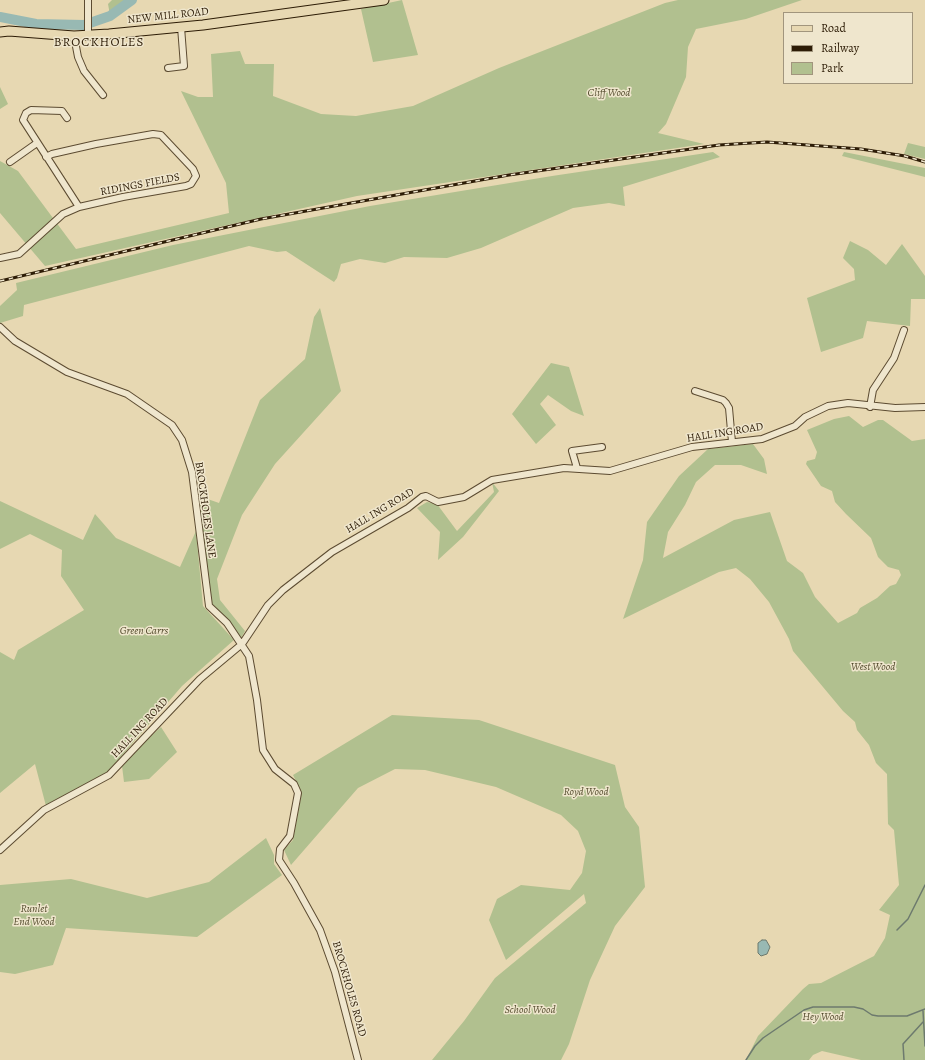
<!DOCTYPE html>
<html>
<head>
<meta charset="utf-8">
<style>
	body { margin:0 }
	#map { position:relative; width:925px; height:1060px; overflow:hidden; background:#e7d8b2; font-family:Alegreya,serif }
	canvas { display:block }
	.legend { position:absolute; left:783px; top:12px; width:130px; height:72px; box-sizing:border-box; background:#efe6cd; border:1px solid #a1957d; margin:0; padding:5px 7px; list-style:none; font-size:12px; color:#2d1c06 }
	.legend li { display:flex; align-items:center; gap:8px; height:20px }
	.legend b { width:20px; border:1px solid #a1957d }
</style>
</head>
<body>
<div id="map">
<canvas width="925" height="1060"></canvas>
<ul class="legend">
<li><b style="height:5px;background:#e7d8b2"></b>Road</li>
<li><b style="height:5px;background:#2d1c06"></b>Railway</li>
<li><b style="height:11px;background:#b1c08f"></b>Park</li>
</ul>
</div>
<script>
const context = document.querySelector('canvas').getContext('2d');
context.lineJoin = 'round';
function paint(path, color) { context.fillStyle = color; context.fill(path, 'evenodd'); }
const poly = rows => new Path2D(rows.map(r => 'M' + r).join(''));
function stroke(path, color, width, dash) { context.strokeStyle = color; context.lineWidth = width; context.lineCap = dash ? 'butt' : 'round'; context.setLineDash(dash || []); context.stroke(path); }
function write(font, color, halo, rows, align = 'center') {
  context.font = font + ' Alegreya,serif'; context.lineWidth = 3; context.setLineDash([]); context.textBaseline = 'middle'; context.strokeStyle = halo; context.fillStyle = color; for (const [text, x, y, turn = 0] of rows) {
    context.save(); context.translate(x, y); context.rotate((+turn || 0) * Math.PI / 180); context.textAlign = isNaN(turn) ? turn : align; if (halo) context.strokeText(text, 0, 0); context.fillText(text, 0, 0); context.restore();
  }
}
paint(poly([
	[112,0,130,0,110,15,108,4],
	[402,0,418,55,373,62,361,9],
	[678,0,802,0,746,19,696,29,688,47,686,77,666,124,658,133,704,144,357,196,45,266,0,213,0,161,18,171,76,249,229,213,226,183,181,91,198,97,213,97,211,54,240,51,245,64,274,64,273,96,321,114,356,116,413,106,499,68,665,3],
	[0,87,8,104,0,109],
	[908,143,925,147,925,159,904,154],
	[713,152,720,157,623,187,625,206,609,203,573,208,481,248,447,258,404,257,385,263,360,259,341,264,337,278,334,282,286,251,277,252,249,246,24,305,23,316,0,323,0,306,17,290,16,283,173,245,370,206,552,176],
	[844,152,925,168,925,177,842,156],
	[850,241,868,250,886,265,902,244,925,276,925,299,911,299,910,326,867,321,863,338,821,352,807,298,855,280,854,269,843,258],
	[320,308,341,391,275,464,242,515,217,579,220,600,245,631,241,638,232,624,211,605,199,496,219,503,260,400,305,359,314,317],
	[551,363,569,367,584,416,571,411,548,395,540,404,556,425,536,444,512,414],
	[849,416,863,427,878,420,883,420,912,441,925,439,925,1060,861,1060,822,1051,813,1055,809,1060,746,1060,758,1036,803,989,809,984,821,983,874,956,885,938,890,915,879,910,899,885,894,830,888,824,887,774,876,763,869,745,857,730,855,722,843,711,793,651,789,639,769,602,750,579,736,568,719,572,623,619,643,560,647,522,679,476,708,449,753,444,764,459,767,474,741,465,715,465,696,482,685,505,668,532,663,558,734,520,770,512,787,561,803,573,815,597,838,623,857,613,860,608,877,598,890,586,896,584,901,575,899,570,888,567,878,557,871,538,846,514,835,502,832,491,821,486,806,464,807,461,815,459,817,452,807,430,834,419],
	[492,482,499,491,463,537,438,560,440,532,417,508,427,502,437,504,457,531,494,492],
	[0,501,83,540,95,514,116,538,180,567,196,531,203,606,234,640,182,686,106,774,46,806,35,764,0,793,0,652,14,660,18,650,84,610,61,576,62,550,30,534,0,549],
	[392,715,479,720,615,765,625,807,639,827,645,887,615,926,590,980,569,1044,561,1060,432,1060,464,1021,495,978,586,903,584,894,506,960,489,920,497,899,521,885,570,890,582,873,586,851,578,831,561,815,496,787,425,770,395,769,358,788,291,865,284,850,293,840,301,797,300,789,293,775],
	[161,727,177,752,149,779,124,782,122,766,139,747],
	[266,838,274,855,274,864,282,875,197,937,66,928,53,965,15,974,0,972,0,885,71,879,147,898,209,882]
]), '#b1c08f');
const water = poly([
	[762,940,766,940,770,947,767,954,761,956,758,953,758,943,762,940]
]);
paint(water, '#98b9b3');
stroke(water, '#6d7a6e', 1);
stroke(poly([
	[897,930,908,919,925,885],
	[923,1011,925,1046],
	[746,1060,755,1046,763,1038,804,1010,813,1007,854,1007,863,1009,872,1015,878,1016,907,1016,925,1009],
	[904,1060,903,1044,923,1022]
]), '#6d7a6e', 1.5);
stroke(poly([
	[0,17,36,24,84,25,110,16,132,0]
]), '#98b9b3', 10);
const street = poly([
	[88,0,88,35],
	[74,36,78,57,84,71,103,95],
	[168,68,184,66,181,27],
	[67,118,62,111,31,110,26,113,23,120,79,207],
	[10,162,37,143],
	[0,258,19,254,63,214,79,207,123,197,186,186,191,184,196,176,193,169,161,135,153,134,96,144,52,154,46,157],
	[0,327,15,341,67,372,127,394,172,425,182,440,192,472,209,606,227,623,249,656,257,700,263,750,275,769,294,784,298,793,290,836,280,849,279,860,294,883,320,930,335,972,358,1060],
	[695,391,723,400,726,403,729,408,732,442],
	[870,407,873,390,894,358,904,330],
	[577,468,572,451,602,447],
	[0,850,44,810,109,775,200,679,242,644,268,605,283,590,332,552,408,508,422,497,426,496,438,502,464,497,492,480,564,468,610,471,692,447,762,439,795,426,805,417,828,406,848,403,895,408,925,407]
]);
const primary = poly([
	[0,32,9,31,74,36,109,34,203,25,384,0]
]);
stroke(street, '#5c4b31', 8);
stroke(primary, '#2d1c06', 11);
stroke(street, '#efe6cd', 6);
stroke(primary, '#e7d8b2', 9);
const rail = poly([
	[0,281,261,219,509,175,719,145,767,142,861,149,905,156,925,162]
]);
stroke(rail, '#2d1c06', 3);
stroke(rail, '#efe6cd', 1.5, [4.5]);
write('11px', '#2d1c06', '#efe6cd', [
	["NEW MILL ROAD",168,16,-6],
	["RIDINGS FIELDS",140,185,-11],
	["HALL ING ROAD",725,433,-9],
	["BROCKHOLES LANE",205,510,82],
	["HALL ING ROAD",380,511,-31],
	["HALL ING ROAD",140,728,-47],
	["BROCKHOLES ROAD",349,989,74]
]);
write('italic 11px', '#554d2f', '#efe6cd', [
	["Cliff Wood",609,93],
	["Green Carrs",144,631],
	["West Wood",873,667],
	["Royd Wood",586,792],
	["Runlet",34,909],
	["End Wood",34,922],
	["School Wood",530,1010],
	["Hey Wood",823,1017]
]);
context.letterSpacing = '1px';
write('13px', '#2d1c06', '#efe6cd', [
	["BROCKHOLES",99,43]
]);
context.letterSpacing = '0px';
</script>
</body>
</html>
